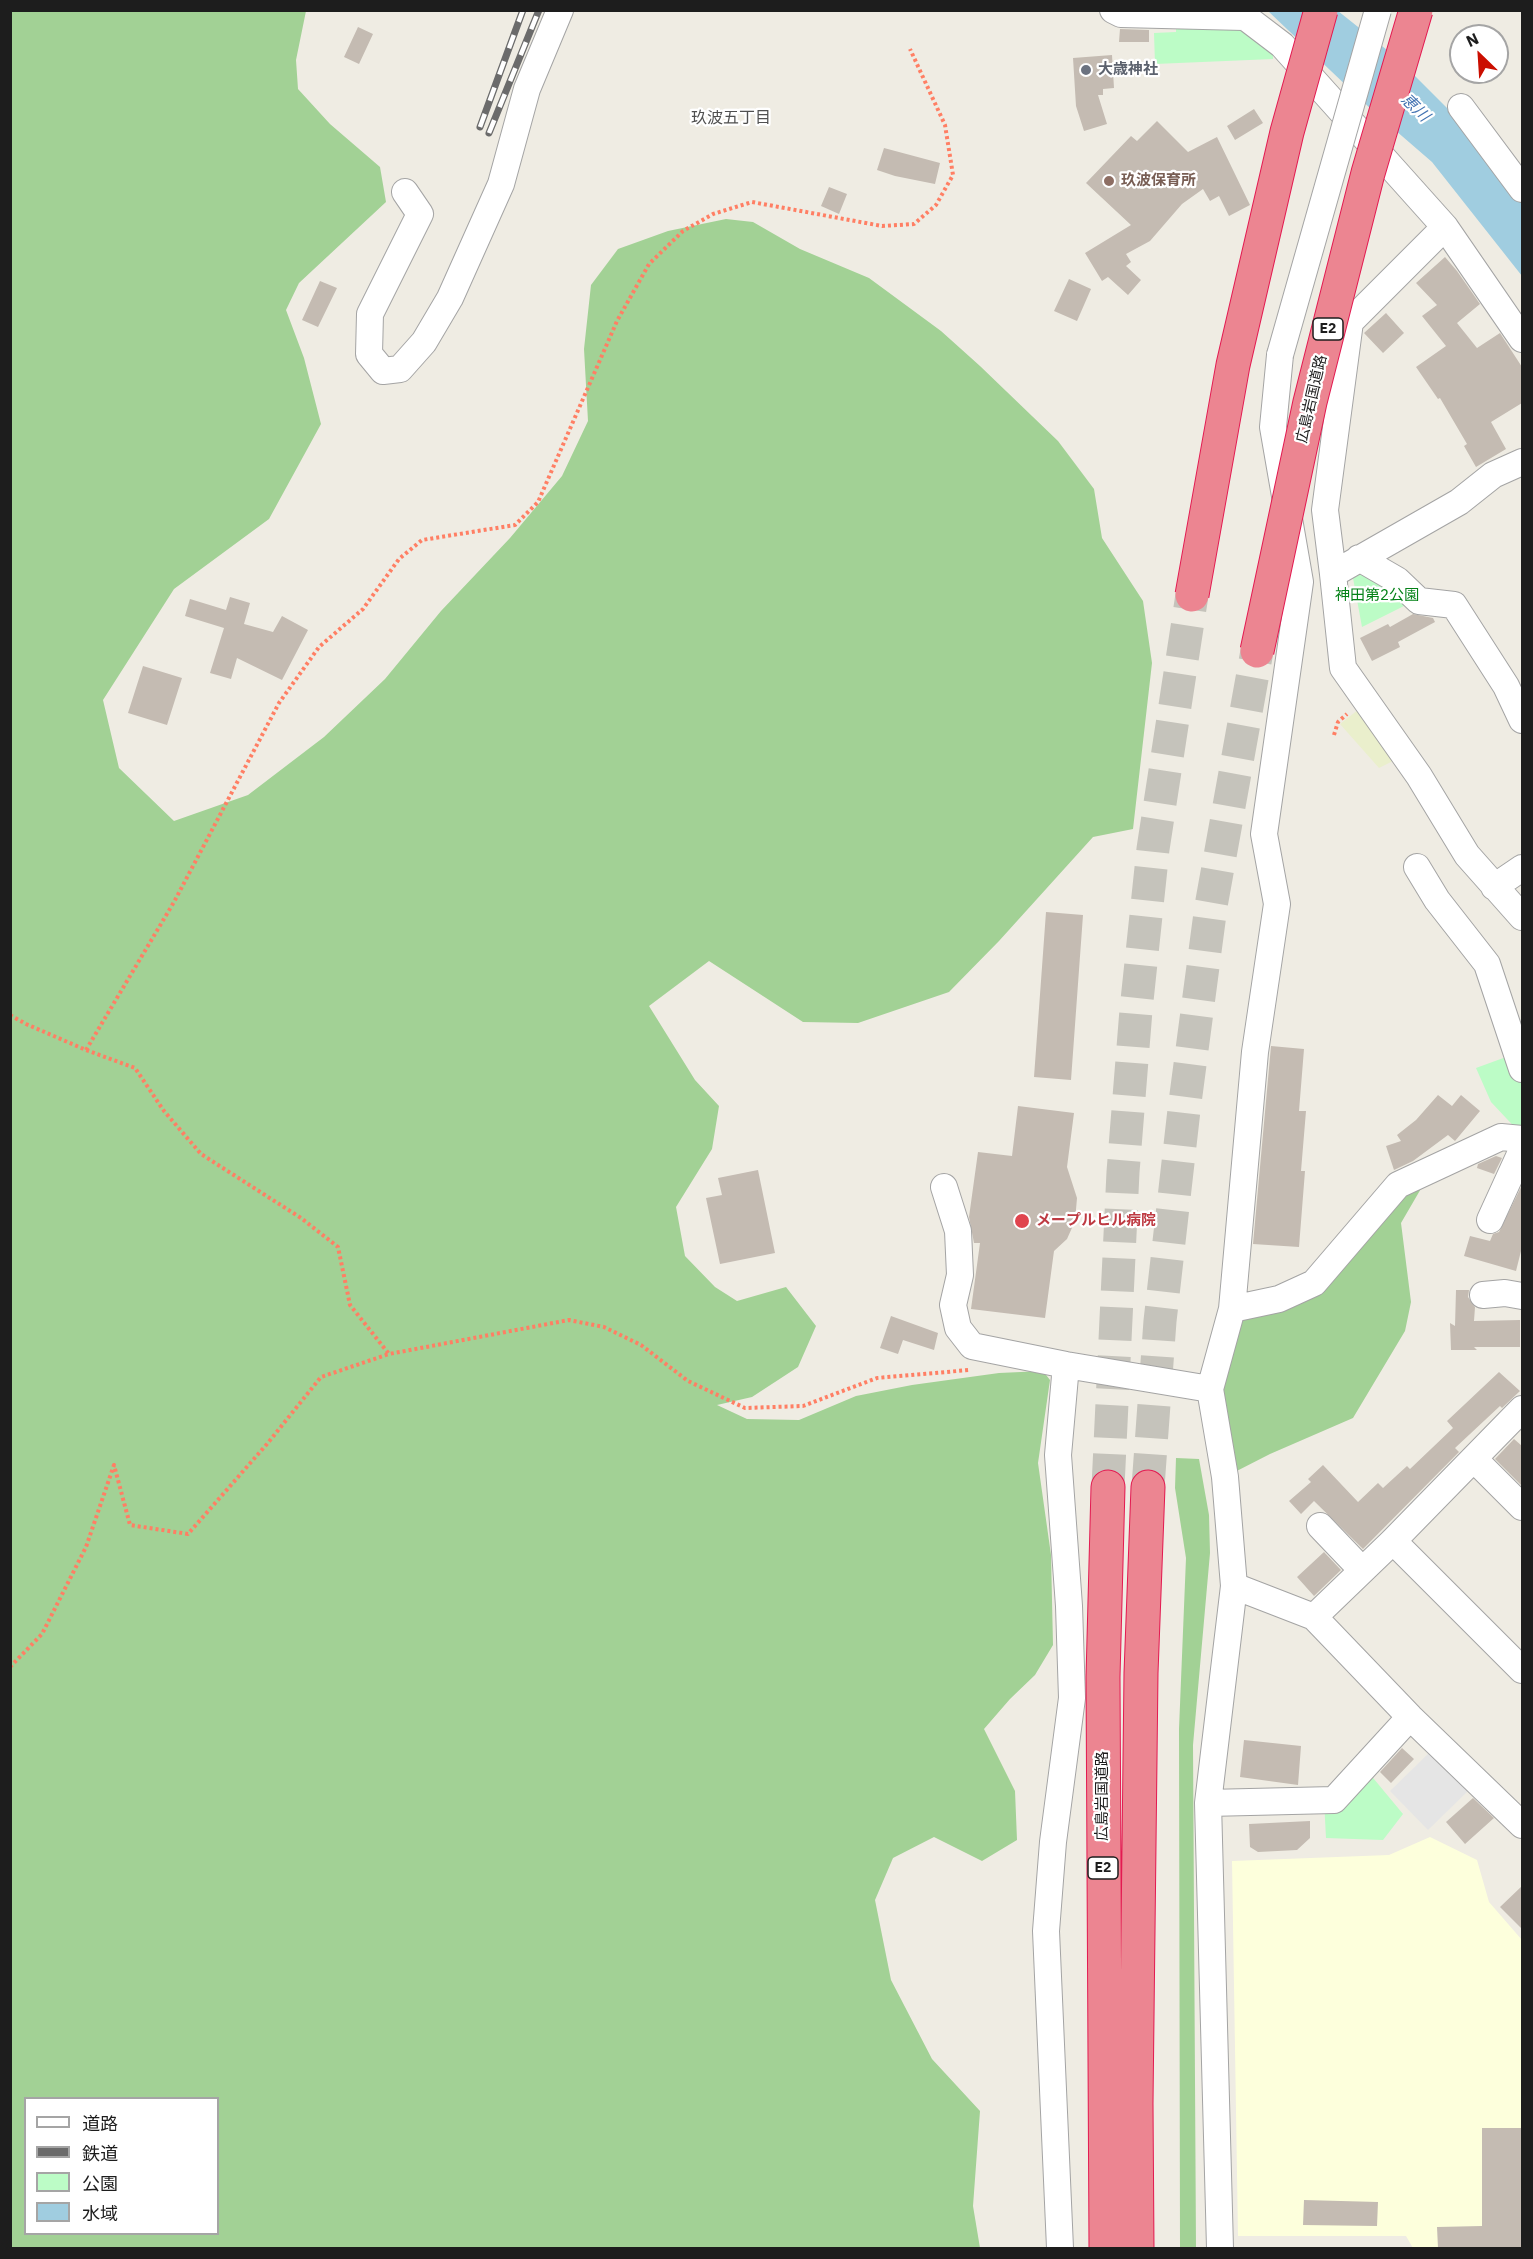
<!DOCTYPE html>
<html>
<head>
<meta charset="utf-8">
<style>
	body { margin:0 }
	#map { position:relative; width:1533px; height:2259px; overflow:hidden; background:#efece3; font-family:"IBM Plex Sans","Noto Sans JP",sans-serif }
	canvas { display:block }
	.frame { position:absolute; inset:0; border:12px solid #1d1d1d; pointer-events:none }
	.legend { position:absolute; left:24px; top:2097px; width:195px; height:138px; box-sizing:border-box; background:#fff; border:2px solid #a5a5a5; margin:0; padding:8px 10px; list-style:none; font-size:18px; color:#1d1d1d }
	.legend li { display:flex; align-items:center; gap:12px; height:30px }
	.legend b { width:30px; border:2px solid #a5a5a5 }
	.north { position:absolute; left:1449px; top:24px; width:60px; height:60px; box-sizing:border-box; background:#fff; border:2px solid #a5a5a5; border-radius:50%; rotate:335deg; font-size:16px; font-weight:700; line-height:24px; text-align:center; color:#1d1d1d }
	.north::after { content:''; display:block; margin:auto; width:21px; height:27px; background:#cb0e00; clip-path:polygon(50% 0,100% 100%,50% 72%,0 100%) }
</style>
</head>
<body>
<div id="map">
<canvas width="1533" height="2259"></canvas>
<div class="frame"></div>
<ul class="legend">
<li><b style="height:8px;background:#fff"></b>道路</li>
<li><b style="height:8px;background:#6b6b6b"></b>鉄道</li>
<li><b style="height:16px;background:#bcfcc6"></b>公園</li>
<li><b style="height:16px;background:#a0cde0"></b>水域</li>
</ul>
<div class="north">N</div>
</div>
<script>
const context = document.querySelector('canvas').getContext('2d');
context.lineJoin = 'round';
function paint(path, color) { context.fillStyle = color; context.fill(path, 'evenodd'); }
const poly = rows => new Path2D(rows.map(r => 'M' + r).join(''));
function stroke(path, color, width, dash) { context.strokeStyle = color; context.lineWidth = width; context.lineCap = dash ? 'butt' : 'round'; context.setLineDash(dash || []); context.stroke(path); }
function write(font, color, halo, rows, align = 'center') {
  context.font = font + ' "IBM Plex Sans","Noto Sans JP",sans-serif'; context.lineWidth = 4.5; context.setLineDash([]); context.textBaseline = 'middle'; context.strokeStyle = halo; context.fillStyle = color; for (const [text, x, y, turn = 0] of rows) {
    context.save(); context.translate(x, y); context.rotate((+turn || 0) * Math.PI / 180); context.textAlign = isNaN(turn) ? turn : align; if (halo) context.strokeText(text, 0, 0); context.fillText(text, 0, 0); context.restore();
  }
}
paint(poly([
	[1430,1837,1477,1860,1489,1902,1522,1940,1522,2248,1413,2248,1406,2236,1238,2236,1232,1861,1389,1855]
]), '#fdffdc');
paint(poly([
	[1363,706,1401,757,1379,768,1340,724]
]), '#eaefcc');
paint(poly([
	[11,11,306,11,296,60,298,89,330,124,380,167,386,202,299,283,286,310,304,358,321,424,269,519,174,589,103,700,119,768,174,821,248,795,324,737,385,679,441,611,510,538,562,476,588,421,584,349,591,285,618,249,668,231,726,219,753,222,800,249,869,278,941,331,980,366,1058,441,1094,489,1102,538,1143,601,1152,663,1133,829,1093,837,999,941,949,992,858,1023,803,1022,709,961,649,1006,695,1080,719,1106,712,1149,676,1207,685,1256,715,1287,737,1301,786,1287,816,1326,798,1367,752,1397,717,1405,747,1419,799,1420,856,1396,912,1385,999,1373,1043,1371,1050,1380,1038,1463,1051,1555,1053,1645,1035,1675,1010,1699,984,1729,1015,1791,1017,1840,982,1861,934,1837,893,1858,875,1900,891,1980,932,2059,980,2111,973,2206,980,2248,11,2248],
	[26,2098,218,2098,218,2234,26,2234],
	[1433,1168,1401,1223,1411,1302,1405,1331,1353,1418,1270,1454,1225,1477,1210,1389,1232,1309,1279,1299],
	[1176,1458,1199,1459,1209,1515,1210,1553,1193,1745,1196,2248,1180,2248,1179,1729,1186,1558,1175,1488]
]), '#a2d195');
paint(poly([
	[1244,22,1273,46,1273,59,1155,64,1154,33,1176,32,1176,25],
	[1370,570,1414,601,1362,627,1353,578],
	[1517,1053,1522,1069,1522,1135,1491,1102,1476,1068],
	[1364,1767,1403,1814,1383,1840,1326,1838,1324,1800]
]), '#bcfcc6');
paint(poly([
	[1430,1752,1468,1791,1428,1830,1390,1791]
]), '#e5e5e5');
paint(poly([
	[1268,11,1338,11,1397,58,1488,149,1522,191,1522,276,1432,162,1373,111]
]), '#a0cde0');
paint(poly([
	[358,27,373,34,359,64,344,57],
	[1120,29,1149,30,1149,42,1119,42],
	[1112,55,1114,88,1103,89,1103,95,1098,95,1107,124,1084,131,1076,106,1073,58],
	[1254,109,1263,123,1235,140,1227,126],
	[1157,121,1188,152,1217,137,1250,205,1229,216,1219,196,1210,201,1203,189,1182,204,1150,241,1126,254,1131,262,1126,266,1141,280,1128,295,1108,277,1102,281,1085,253,1131,225,1086,183,1131,136,1137,141],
	[884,148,940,163,935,184,895,176,877,170],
	[829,187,847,194,839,214,821,206],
	[1445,257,1457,271,1480,304,1457,323,1477,348,1500,333,1522,367,1522,403,1491,422,1506,449,1476,467,1464,446,1467,444,1440,398,1438,399,1416,367,1446,346,1422,316,1437,305,1416,283],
	[1069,279,1091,289,1077,321,1054,311],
	[320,281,337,288,318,327,302,320],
	[1386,313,1404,333,1383,353,1364,333],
	[230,597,250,603,244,624,273,632,282,616,308,630,282,680,237,658,231,679,210,673,224,628,185,616,190,599,226,610],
	[1413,614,1433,618,1435,622,1398,642,1400,647,1372,661,1360,638,1388,624,1390,627],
	[143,666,182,678,167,725,128,713],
	[1046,912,1083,915,1071,1080,1034,1077],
	[1271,1046,1304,1049,1299,1111,1306,1111,1301,1171,1305,1171,1299,1247,1253,1244],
	[1438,1095,1452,1106,1461,1095,1480,1111,1455,1141,1448,1135,1413,1161,1394,1170,1386,1146,1401,1141,1397,1135,1416,1120],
	[1018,1106,1074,1113,1067,1167,1077,1198,1075,1221,1067,1239,1054,1251,1045,1318,971,1309,980,1243,974,1243,969,1217,978,1152,1012,1156],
	[1496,1156,1502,1158,1494,1174,1477,1168,1478,1164],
	[758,1170,775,1253,720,1264,706,1198,722,1195,718,1178],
	[1522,1185,1522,1247,1516,1271,1464,1256,1470,1236,1490,1241,1493,1234,1499,1232],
	[1456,1290,1469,1290,1468,1297,1475,1307,1474,1321,1520,1320,1520,1347,1474,1347,1477,1350,1451,1350,1450,1323,1455,1326],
	[891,1316,938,1333,934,1350,903,1340,898,1354,880,1348],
	[1499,1372,1520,1391,1502,1408,1500,1406,1455,1448,1459,1452,1363,1549,1314,1501,1301,1514,1289,1501,1311,1482,1308,1479,1323,1465,1358,1502,1378,1483,1383,1488,1407,1466,1410,1469,1453,1428,1447,1421],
	[1514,1439,1522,1446,1522,1486,1495,1459],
	[1324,1552,1341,1570,1314,1596,1297,1577],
	[1244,1740,1301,1746,1298,1785,1240,1777],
	[1402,1748,1414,1759,1391,1783,1380,1772],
	[1473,1798,1494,1818,1465,1844,1446,1822],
	[1310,1821,1310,1838,1297,1850,1258,1852,1250,1847,1249,1824],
	[1522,1886,1522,1929,1500,1907],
	[1482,2128,1522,2128,1522,2248,1438,2248,1437,2227,1482,2226],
	[1304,2200,1378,2202,1377,2226,1303,2225]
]), '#c4bbb2');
stroke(poly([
	[1108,1487,1123,1172,1136,1010,1153,849,1192,595],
	[1148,1487,1160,1321,1184,1110,1211,906,1257,651]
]), '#c5c3bb', 33, [33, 16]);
const minor = poly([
	[1113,10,1121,14,1244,17],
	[1236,10,1282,45,1445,227,1522,339],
	[1461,107,1522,189],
	[405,192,420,214,370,314,369,354,383,371,400,369,424,342,450,298,501,184,527,89,560,10],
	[1522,462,1493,475,1459,502,1333,574,1343,668,1419,776,1467,855,1522,917],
	[1359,558,1397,580,1419,601,1454,605,1506,686,1522,720],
	[1333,574,1325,510,1350,322,1445,227],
	[1417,867,1437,900,1487,964,1522,1069],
	[1494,887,1522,868],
	[944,1187,958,1231,960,1275,953,1305,958,1328,972,1346,1066,1365,1210,1389],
	[1490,1220,1522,1150],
	[1483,1295,1505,1293,1522,1296],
	[1232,1309,1279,1299,1314,1283,1398,1185,1501,1137,1522,1139],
	[1474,1459,1522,1507],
	[1320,1526,1362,1570],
	[1393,1541,1522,1670],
	[1234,1586,1314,1617,1410,1717,1522,1825],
	[1314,1617,1393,1541,1522,1409],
	[1208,1803,1334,1800,1410,1717],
	[1060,2248,1046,1931,1053,1842,1072,1698,1069,1606,1058,1455,1066,1365],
	[1220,2248,1208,1803,1234,1586,1225,1477,1210,1389,1232,1309,1255,1052,1277,904,1264,834,1300,582,1273,427,1280,355]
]);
const highway = poly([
	[1106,2248,1103,1677,1108,1487],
	[1137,2248,1136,2103,1141,1673,1148,1487]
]);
stroke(minor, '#a4a4a4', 28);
stroke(highway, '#e31a51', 35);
stroke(poly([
	[1334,735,1338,722,1347,714],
	[10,1015,26,1024,86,1050,135,1068,164,1111,201,1154,301,1218,338,1247,350,1305,389,1354,569,1320,604,1327,641,1345,688,1381,745,1408,803,1406,877,1378,969,1370],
	[86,1050,174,902,279,703,319,647,363,609,399,559,422,540,515,525,538,502,617,321,649,264,683,231,713,214,752,202,882,226,914,224,936,205,953,175,945,125,910,49],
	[10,1667,42,1634,86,1547,114,1465,130,1525,188,1534,267,1444,321,1377,389,1354]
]), '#ff7f64', 4, [3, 3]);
stroke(minor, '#fff', 26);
stroke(highway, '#ec8591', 33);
const rail = poly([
	[480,127,523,10],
	[489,133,539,10]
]);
stroke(rail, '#6b6b6b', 7);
stroke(rail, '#fff', 4.5, [14]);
const minorBridge = poly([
	[1280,355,1378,10]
]);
const highwayBridge = poly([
	[1192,595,1233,365,1287,132,1321,10],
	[1257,651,1310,402,1368,173,1416,10]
]);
stroke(minorBridge, '#a4a4a4', 28, []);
stroke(highwayBridge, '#e31a51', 35, []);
stroke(minorBridge, '#fff', 26);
stroke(highwayBridge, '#ec8591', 33);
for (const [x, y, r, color] of [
	[1086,70,6,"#6b7280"],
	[1109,181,6,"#8d6e63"],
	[1022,1221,8,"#e0444e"]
]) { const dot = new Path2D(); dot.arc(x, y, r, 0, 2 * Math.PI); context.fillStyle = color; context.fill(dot); stroke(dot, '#fff', 2); }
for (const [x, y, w] of [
	[1328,329,30],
	[1103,1868,30]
]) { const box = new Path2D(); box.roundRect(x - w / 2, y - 11, w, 22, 4.5); context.fillStyle = '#fff'; context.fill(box); stroke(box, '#1d1d1d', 1.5); }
write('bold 14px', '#1d1d1d', null, [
	["E2",1328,329],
	["E2",1103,1868]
]);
write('bold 15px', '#5b616d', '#fff', [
	["大歳神社",1098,70]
], 'left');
write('bold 15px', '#785e54', '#fff', [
	["玖波保育所",1121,181]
], 'left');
write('15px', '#1d1d1d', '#fff', [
	["広島岩国道路",1312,399,-77],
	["広島岩国道路",1103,1796,-90]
]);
write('15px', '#058218', '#fff', [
	["神田第2公園",1377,596]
]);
write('bold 15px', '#be3a42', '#fff', [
	["メープルヒル病院",1036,1221]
], 'left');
write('italic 16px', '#4474b2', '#fff', [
	["恵川",1415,108,44]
]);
write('16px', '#505050', '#fff', [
	["玖波五丁目",731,118]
]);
</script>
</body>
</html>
